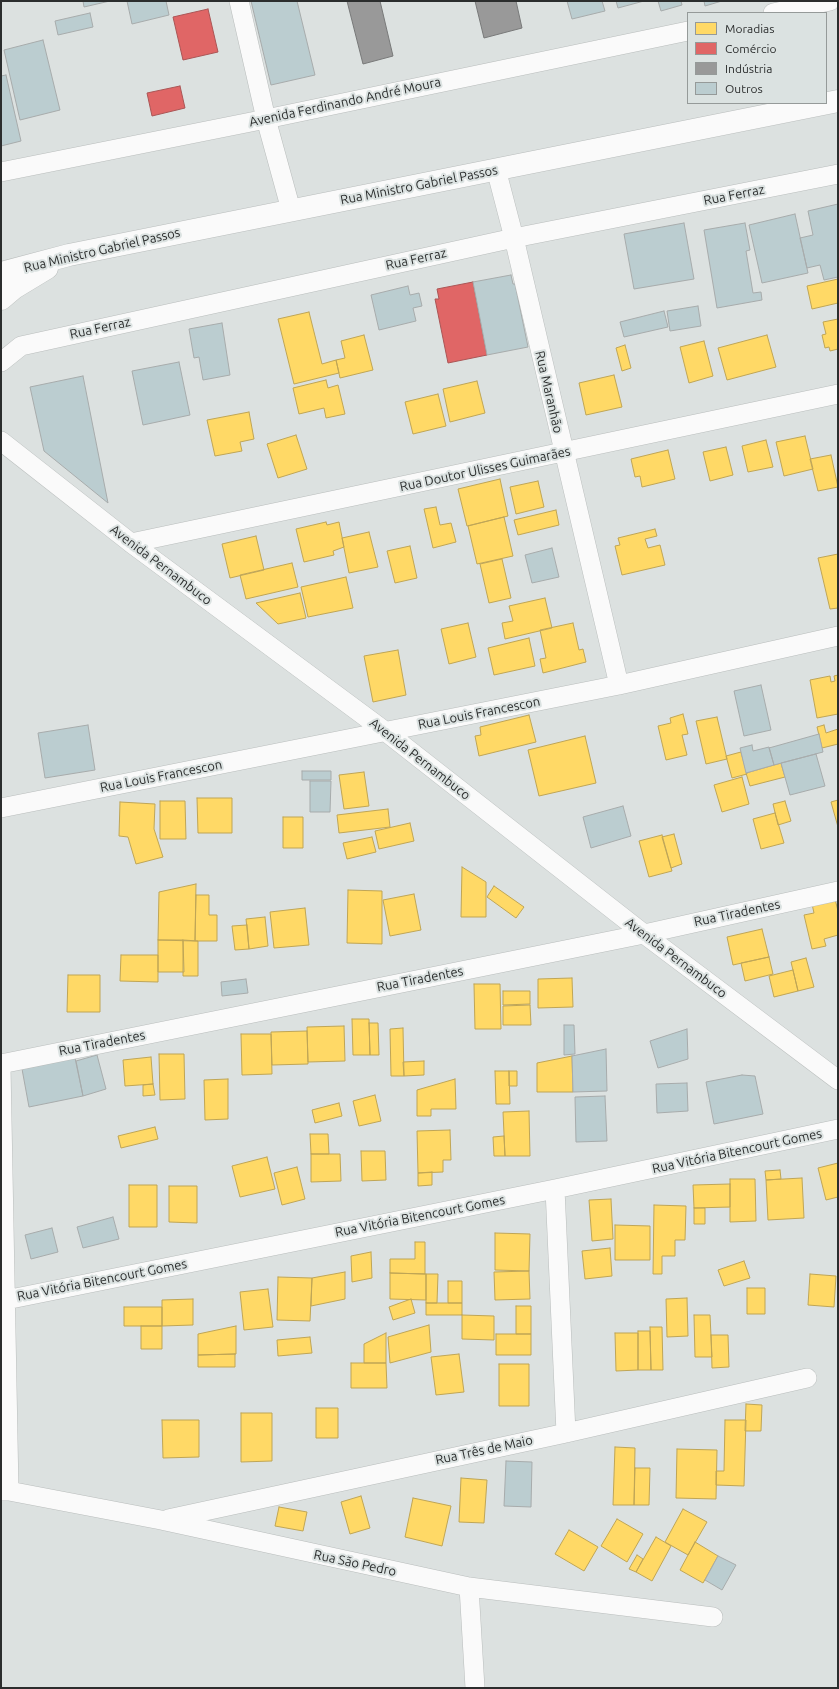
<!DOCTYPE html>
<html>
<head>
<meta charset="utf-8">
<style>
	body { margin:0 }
	#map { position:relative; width:839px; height:1689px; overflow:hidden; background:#dce1e0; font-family:Ubuntu,sans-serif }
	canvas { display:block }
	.frame { position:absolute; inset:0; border:2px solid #2b2d2d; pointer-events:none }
	.legend { position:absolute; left:687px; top:12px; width:140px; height:92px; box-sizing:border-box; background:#dbe2e1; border:1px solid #959a99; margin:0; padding:5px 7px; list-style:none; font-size:12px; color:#2b2d2d }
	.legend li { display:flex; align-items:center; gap:8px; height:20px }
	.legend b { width:20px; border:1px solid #959a99 }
</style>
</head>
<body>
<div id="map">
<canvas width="839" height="1689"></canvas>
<div class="frame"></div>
<ul class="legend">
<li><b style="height:11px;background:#ffd966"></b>Moradias</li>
<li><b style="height:11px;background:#e06666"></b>Comércio</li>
<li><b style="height:11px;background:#999"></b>Indústria</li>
<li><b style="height:11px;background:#bbcdd0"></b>Outros</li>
</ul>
</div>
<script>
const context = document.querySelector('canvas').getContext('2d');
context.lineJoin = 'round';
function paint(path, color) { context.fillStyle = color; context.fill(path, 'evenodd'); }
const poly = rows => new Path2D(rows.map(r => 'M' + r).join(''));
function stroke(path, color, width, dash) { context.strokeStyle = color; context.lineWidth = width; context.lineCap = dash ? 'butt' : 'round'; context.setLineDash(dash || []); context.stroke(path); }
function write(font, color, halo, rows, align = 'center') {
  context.font = font + ' Ubuntu,sans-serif'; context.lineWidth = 4; context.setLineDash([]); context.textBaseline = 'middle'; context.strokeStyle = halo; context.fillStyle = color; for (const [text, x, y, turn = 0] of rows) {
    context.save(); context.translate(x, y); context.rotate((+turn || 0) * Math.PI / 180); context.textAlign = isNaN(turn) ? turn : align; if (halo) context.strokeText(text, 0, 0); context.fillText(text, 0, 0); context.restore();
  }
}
const homes = poly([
	[838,279,838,303,812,309,807,286,838,279],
	[309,312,322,364,336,360,339,373,294,384,278,319,309,312],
	[838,319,838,349,830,351,829,347,825,348,822,335,826,334,823,322,838,319],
	[364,335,373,370,340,378,336,360,345,358,341,341,364,335],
	[767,335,776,367,727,380,718,348,767,335],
	[704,341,713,376,689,383,680,347,704,341],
	[625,345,631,368,622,371,616,348,625,345],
	[614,375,622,407,586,415,579,383,614,375],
	[326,380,328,388,338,385,345,414,326,418,324,408,299,414,293,388,326,380],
	[477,381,485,413,450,422,443,389,477,381],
	[438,394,446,426,413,434,405,402,438,394],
	[249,412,254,439,240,442,242,451,215,456,207,420,249,412],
	[296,435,307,469,278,478,267,444,296,435],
	[805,436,813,469,784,476,776,442,805,436],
	[766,440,773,467,748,472,742,446,766,440],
	[726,447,733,475,710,481,703,452,726,447],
	[668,450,675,479,642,487,640,476,635,477,631,459,668,450],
	[831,455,838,487,818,491,810,459,831,455],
	[500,479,508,516,467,526,458,489,500,479],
	[538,481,544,507,516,514,510,487,538,481],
	[436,507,440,525,451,523,456,542,433,548,424,509,436,507],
	[556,510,559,525,518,535,514,520,556,510],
	[504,517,513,556,477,564,468,526,504,517],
	[326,522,327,525,339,522,344,547,333,551,334,555,304,562,296,529,326,522],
	[655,529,657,536,645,539,648,548,660,545,665,565,622,575,615,546,620,545,618,538,655,529],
	[369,532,378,567,349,573,342,538,369,532],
	[256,536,264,570,230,578,222,544,256,536],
	[410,546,417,578,395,583,387,551,410,546],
	[838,554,838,608,830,609,818,558,838,554],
	[502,559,511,598,489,603,480,564,502,559],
	[292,563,298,587,246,599,240,575,292,563],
	[346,577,353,608,308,617,301,587,346,577],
	[300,593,306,618,278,624,256,603,300,593],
	[545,598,552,628,505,639,502,623,513,621,509,606,545,598],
	[468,623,476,657,449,664,441,629,468,623],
	[573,623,579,650,583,649,586,662,543,673,540,659,546,658,540,630,573,623],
	[529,638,535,666,494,675,488,648,529,638],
	[398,650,406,695,373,702,364,656,398,650],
	[838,675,838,714,817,718,810,680,830,676,831,682,835,681,834,676,838,675],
	[683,714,688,734,682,735,687,755,666,760,658,726,671,723,670,718,683,714],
	[529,715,536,742,479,756,475,736,481,735,480,727,529,715],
	[717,717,727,759,706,764,696,721,717,717],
	[824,725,826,733,838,729,838,744,822,748,817,727,824,725],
	[585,736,596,783,539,796,528,750,585,736],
	[741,752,747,774,732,778,726,756,741,752],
	[781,763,785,777,750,786,746,773,781,763],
	[364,772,369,806,344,809,339,775,364,772],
	[742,777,749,804,722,812,714,785,742,777],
	[197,798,232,798,232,833,198,833,197,798],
	[838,800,838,827,831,802,838,800],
	[160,801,185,801,186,839,160,839,160,801],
	[785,801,791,821,778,825,773,804,785,801],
	[120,802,155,804,154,829,163,857,136,864,128,837,119,836,120,802],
	[388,809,390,827,339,833,337,815,388,809],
	[775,813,784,843,761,849,753,819,775,813],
	[283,817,303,817,303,848,283,848,283,817],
	[410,823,414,841,379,849,375,831,410,823],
	[674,834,682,864,671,868,662,837,674,834],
	[662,835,672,871,649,877,639,841,662,835],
	[372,837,376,852,347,859,343,843,372,837],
	[462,867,486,882,486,917,461,917,462,867],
	[196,884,195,941,158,940,159,892,196,884],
	[494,886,524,907,516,918,487,897,494,886],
	[348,890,382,891,382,944,347,943,348,890],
	[414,894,421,930,390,936,383,900,414,894],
	[196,895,209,895,209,915,217,915,217,941,195,941,196,895],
	[835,899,838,911,838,935,824,939,826,946,812,949,804,915,814,913,812,904,835,899],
	[305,908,309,945,274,948,270,912,305,908],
	[265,917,268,946,249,949,246,919,265,917],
	[247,925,249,949,235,950,232,926,247,925],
	[762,929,769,957,733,965,727,937,762,929],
	[158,940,183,940,184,972,158,972,158,940],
	[183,940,198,941,198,976,183,976,183,940],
	[121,955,158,955,158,982,120,981,121,955],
	[769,957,773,974,745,981,741,963,769,957],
	[806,958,814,987,798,991,791,962,806,958],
	[793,970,798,991,774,997,769,976,793,970],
	[68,975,100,975,100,1012,67,1012,68,975],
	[572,978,573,1007,538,1008,538,979,572,978],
	[474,984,500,984,501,1029,475,1029,474,984],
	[503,991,530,991,530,1004,503,1005,503,991],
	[530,1005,531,1025,503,1025,503,1006,530,1005],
	[352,1019,369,1019,370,1055,353,1055,352,1019],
	[369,1023,378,1023,379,1055,370,1055,369,1023],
	[344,1026,345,1061,308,1062,307,1027,344,1026],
	[403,1028,404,1076,391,1076,390,1029,403,1028],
	[307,1031,308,1064,272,1065,271,1032,307,1031],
	[241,1034,271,1034,272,1074,242,1075,241,1034],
	[159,1054,184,1054,185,1099,160,1100,159,1054],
	[572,1056,573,1092,537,1092,537,1063,572,1056],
	[151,1057,153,1084,125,1086,123,1060,151,1057],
	[424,1061,424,1075,404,1076,403,1062,424,1061],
	[495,1071,509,1071,510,1104,496,1104,495,1071],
	[509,1071,517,1071,517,1086,509,1086,509,1071],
	[228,1079,228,1119,205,1120,204,1080,228,1079],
	[455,1079,456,1109,431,1109,431,1116,417,1116,417,1090,455,1079],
	[153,1084,155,1095,143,1096,143,1085,153,1084],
	[375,1095,381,1121,359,1126,353,1101,375,1095],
	[339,1103,342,1116,315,1123,312,1110,339,1103],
	[529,1111,530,1156,505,1156,503,1112,529,1111],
	[155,1127,158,1139,121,1148,118,1136,155,1127],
	[450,1130,451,1160,443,1160,443,1172,418,1173,417,1131,450,1130],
	[310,1134,328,1134,329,1154,311,1154,310,1134],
	[504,1136,505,1156,494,1156,493,1137,504,1136],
	[361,1151,385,1151,386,1180,362,1181,361,1151],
	[311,1154,340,1154,341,1181,311,1182,311,1154],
	[267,1157,275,1189,240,1197,232,1166,267,1157],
	[838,1163,838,1197,826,1200,818,1168,838,1163],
	[297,1167,305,1199,282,1205,274,1173,297,1167],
	[780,1170,781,1179,766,1180,765,1171,780,1170],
	[432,1172,432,1185,418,1186,418,1173,432,1172],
	[802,1178,804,1218,768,1220,766,1180,802,1178],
	[730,1179,755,1179,756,1221,730,1222,730,1179],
	[730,1184,730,1207,694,1208,693,1185,730,1184],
	[129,1185,157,1185,157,1227,129,1227,129,1185],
	[169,1186,197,1186,197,1223,169,1222,169,1186],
	[611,1199,613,1239,592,1241,589,1200,611,1199],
	[654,1205,686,1206,685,1240,675,1240,675,1256,662,1256,662,1274,653,1274,654,1205],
	[694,1208,705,1208,705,1224,694,1224,694,1208],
	[615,1225,650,1226,650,1260,615,1260,615,1225],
	[495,1233,530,1234,529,1271,495,1270,495,1233],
	[415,1242,425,1242,425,1274,390,1273,390,1259,415,1259,415,1242],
	[610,1248,612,1276,585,1279,582,1251,610,1248],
	[371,1252,372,1278,352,1282,351,1256,371,1252],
	[744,1261,750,1278,724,1286,718,1270,744,1261],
	[529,1271,530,1299,495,1300,494,1272,529,1271],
	[345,1272,345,1299,311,1306,312,1278,345,1272],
	[390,1273,426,1274,426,1300,390,1299,390,1273],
	[426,1274,438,1274,437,1303,426,1303,426,1274],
	[810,1274,836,1276,834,1307,808,1305,810,1274],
	[278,1277,312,1278,310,1321,277,1320,278,1277],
	[448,1281,462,1281,462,1303,448,1303,448,1281],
	[747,1288,765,1288,765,1314,747,1314,747,1288],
	[268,1289,273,1327,244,1330,240,1292,268,1289],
	[687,1298,688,1336,667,1337,666,1299,687,1298],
	[193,1299,193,1325,162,1326,162,1300,193,1299],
	[411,1299,415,1313,393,1320,389,1307,411,1299],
	[426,1303,462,1303,462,1315,426,1315,426,1303],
	[516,1306,531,1306,531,1334,516,1334,516,1306],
	[124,1307,162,1307,162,1326,124,1326,124,1307],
	[462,1315,494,1316,494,1340,462,1339,462,1315],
	[694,1315,710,1315,712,1357,695,1357,694,1315],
	[429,1325,431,1352,390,1363,388,1337,429,1325],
	[141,1326,162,1326,162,1349,141,1349,141,1326],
	[236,1326,236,1354,198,1355,198,1334,236,1326],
	[650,1327,662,1327,663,1370,651,1370,650,1327],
	[638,1331,650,1331,651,1370,638,1370,638,1331],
	[386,1333,386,1363,364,1363,364,1344,386,1333],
	[615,1333,638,1333,638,1370,616,1371,615,1333],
	[496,1334,531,1334,531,1355,496,1355,496,1334],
	[711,1335,728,1335,729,1367,712,1368,711,1335],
	[310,1337,312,1353,278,1356,277,1340,310,1337],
	[235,1354,235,1367,198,1367,198,1355,235,1354],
	[459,1354,464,1392,436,1395,431,1357,459,1354],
	[351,1363,386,1363,387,1388,351,1388,351,1363],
	[499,1364,529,1364,529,1406,499,1406,499,1364],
	[746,1404,762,1405,761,1431,745,1431,746,1404],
	[316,1408,338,1408,338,1438,316,1438,316,1408],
	[241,1413,272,1413,272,1461,241,1462,241,1413],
	[162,1420,199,1420,199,1457,163,1458,162,1420],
	[725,1420,746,1420,744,1486,716,1485,716,1471,724,1471,725,1420],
	[615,1447,635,1448,634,1505,613,1505,615,1447],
	[677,1449,717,1450,716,1499,676,1498,677,1449],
	[635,1468,650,1468,649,1505,634,1505,635,1468],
	[461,1478,487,1480,484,1523,459,1522,461,1478],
	[361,1496,370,1528,350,1534,341,1502,361,1496],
	[413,1498,451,1506,442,1546,405,1537,413,1498],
	[279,1507,307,1512,303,1531,275,1526,279,1507],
	[683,1509,707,1522,688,1555,665,1542,683,1509],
	[617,1519,643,1534,627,1562,601,1546,617,1519],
	[569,1530,598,1547,584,1571,555,1554,569,1530],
	[656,1537,671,1546,652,1581,636,1572,656,1537],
	[695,1542,718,1556,703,1583,680,1570,695,1542],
	[637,1555,643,1559,636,1572,629,1569,637,1555]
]);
paint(homes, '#ffd966');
stroke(homes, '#bfa555', 1);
const shops = poly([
	[208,9,218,52,183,60,173,17,208,9],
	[180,86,185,108,152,116,147,93,180,86],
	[473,282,487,355,448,363,435,299,439,299,437,289,473,282]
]);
paint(shops, '#e06666');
stroke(shops, '#a55', 1);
const industry = poly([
	[347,1,380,1,393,56,363,64,347,1],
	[475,1,516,1,522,28,484,38,475,1]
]);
paint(industry, '#999');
stroke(industry, '#787979', 1);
const building = poly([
	[83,1,110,1,84,7,83,1],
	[127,1,166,1,169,15,132,24,127,1],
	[251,1,297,1,315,75,271,85,251,1],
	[567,1,602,1,605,11,572,19,567,1],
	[616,1,644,1,618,8,616,1],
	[658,1,681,1,682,5,661,11,658,1],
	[704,1,722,1,705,6,704,1],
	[90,13,93,27,58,35,55,21,90,13],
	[43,40,60,110,20,120,4,50,43,40],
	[6,75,21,141,1,146,1,76,6,75],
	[838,204,838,277,824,280,820,265,807,268,800,238,813,235,808,211,838,204],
	[795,214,808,273,762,283,749,225,795,214],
	[684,223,694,279,634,289,624,234,684,223],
	[745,223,750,250,746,251,753,293,761,292,762,300,717,308,704,230,745,223],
	[511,275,513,284,515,284,528,347,487,355,473,282,511,275],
	[408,286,410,295,419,293,422,306,413,308,416,321,379,330,371,295,408,286],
	[698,306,701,326,670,331,667,311,698,306],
	[664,311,668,327,624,337,620,322,664,311],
	[222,323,230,375,203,380,199,357,194,358,189,329,222,323],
	[179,362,190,415,143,425,132,371,179,362],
	[83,376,108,503,44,451,30,387,83,376],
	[552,548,559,577,532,583,525,555,552,548],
	[761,685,771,730,744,736,734,691,761,685],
	[88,725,95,770,45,778,38,733,88,725],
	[819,734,823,752,774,765,769,748,819,734],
	[752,745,753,751,769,747,774,765,746,773,740,748,752,745],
	[816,754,825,786,790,795,781,763,816,754],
	[302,771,331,771,331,780,302,780,302,771],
	[310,781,331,781,330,812,310,812,310,781],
	[623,806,631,836,591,848,583,817,623,806],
	[246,979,248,993,222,996,221,982,246,979],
	[564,1025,574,1025,575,1054,564,1055,564,1025],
	[687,1029,688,1059,658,1068,650,1041,687,1029],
	[606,1049,607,1091,573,1092,572,1056,606,1049],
	[97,1055,106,1089,83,1096,76,1061,97,1055],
	[75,1058,83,1096,29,1107,22,1069,75,1058],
	[742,1075,755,1076,763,1114,714,1124,706,1082,742,1075],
	[687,1083,688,1111,657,1113,656,1084,687,1083],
	[605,1096,607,1141,576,1142,575,1097,605,1096],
	[113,1217,119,1239,83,1248,77,1227,113,1217],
	[52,1228,58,1252,31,1259,25,1235,52,1228],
	[506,1461,532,1462,531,1507,504,1506,506,1461],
	[718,1556,736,1565,722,1590,705,1580,718,1556]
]);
paint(building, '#bbcdd0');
stroke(building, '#a7abab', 1);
const minor = poly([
	[239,1,266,119,291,210],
	[773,13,830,1],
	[496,169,514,238,619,685],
	[1,172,266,119,688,31],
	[1,362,21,346,514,238,838,174],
	[1,441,131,543,386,732,644,934,838,1080],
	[131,543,838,394],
	[1,808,619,685,838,636],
	[1,1064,644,934,838,891],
	[1,1067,9,1491],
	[555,1189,566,1433],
	[1,1301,555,1189,838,1129],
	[1,1491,9,1491,161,1520,469,1587,713,1617],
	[168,1519,566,1433,807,1378],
	[469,1587,475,1688]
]);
const secondary = poly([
	[1,273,69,255,838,101],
	[1,299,14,288,47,268]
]);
stroke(minor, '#b9bdbc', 20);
stroke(secondary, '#b9bdbc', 23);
stroke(minor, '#fafafa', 19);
stroke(secondary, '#fafafa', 22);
write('13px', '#2b2d2d', '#dbe2e1', [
	["Avenida Ferdinando André Moura",345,102,-12],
	["Rua Ministro Gabriel Passos",419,185,-11],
	["Rua Ferraz",734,195,-11],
	["Rua Ministro Gabriel Passos",102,250,-13],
	["Rua Ferraz",416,259,-12],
	["Rua Ferraz",100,328,-12],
	["Rua Maranhão",549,392,77],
	["Rua Doutor Ulisses Guimarães",485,469,-12],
	["Avenida Pernambuco",161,565,37],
	["Rua Louis Francescon",479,713,-11],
	["Avenida Pernambuco",420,759,38],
	["Rua Louis Francescon",161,776,-11],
	["Rua Tiradentes",737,913,-12],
	["Avenida Pernambuco",676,958,37],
	["Rua Tiradentes",420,979,-11],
	["Rua Tiradentes",102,1043,-11],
	["Rua Vitória Bitencourt Gomes",737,1151,-12],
	["Rua Vitória Bitencourt Gomes",420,1216,-11],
	["Rua Vitória Bitencourt Gomes",102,1280,-11],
	["Rua Três de Maio",484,1450,-12],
	["Rua São Pedro",355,1563,12]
]);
</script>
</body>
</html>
